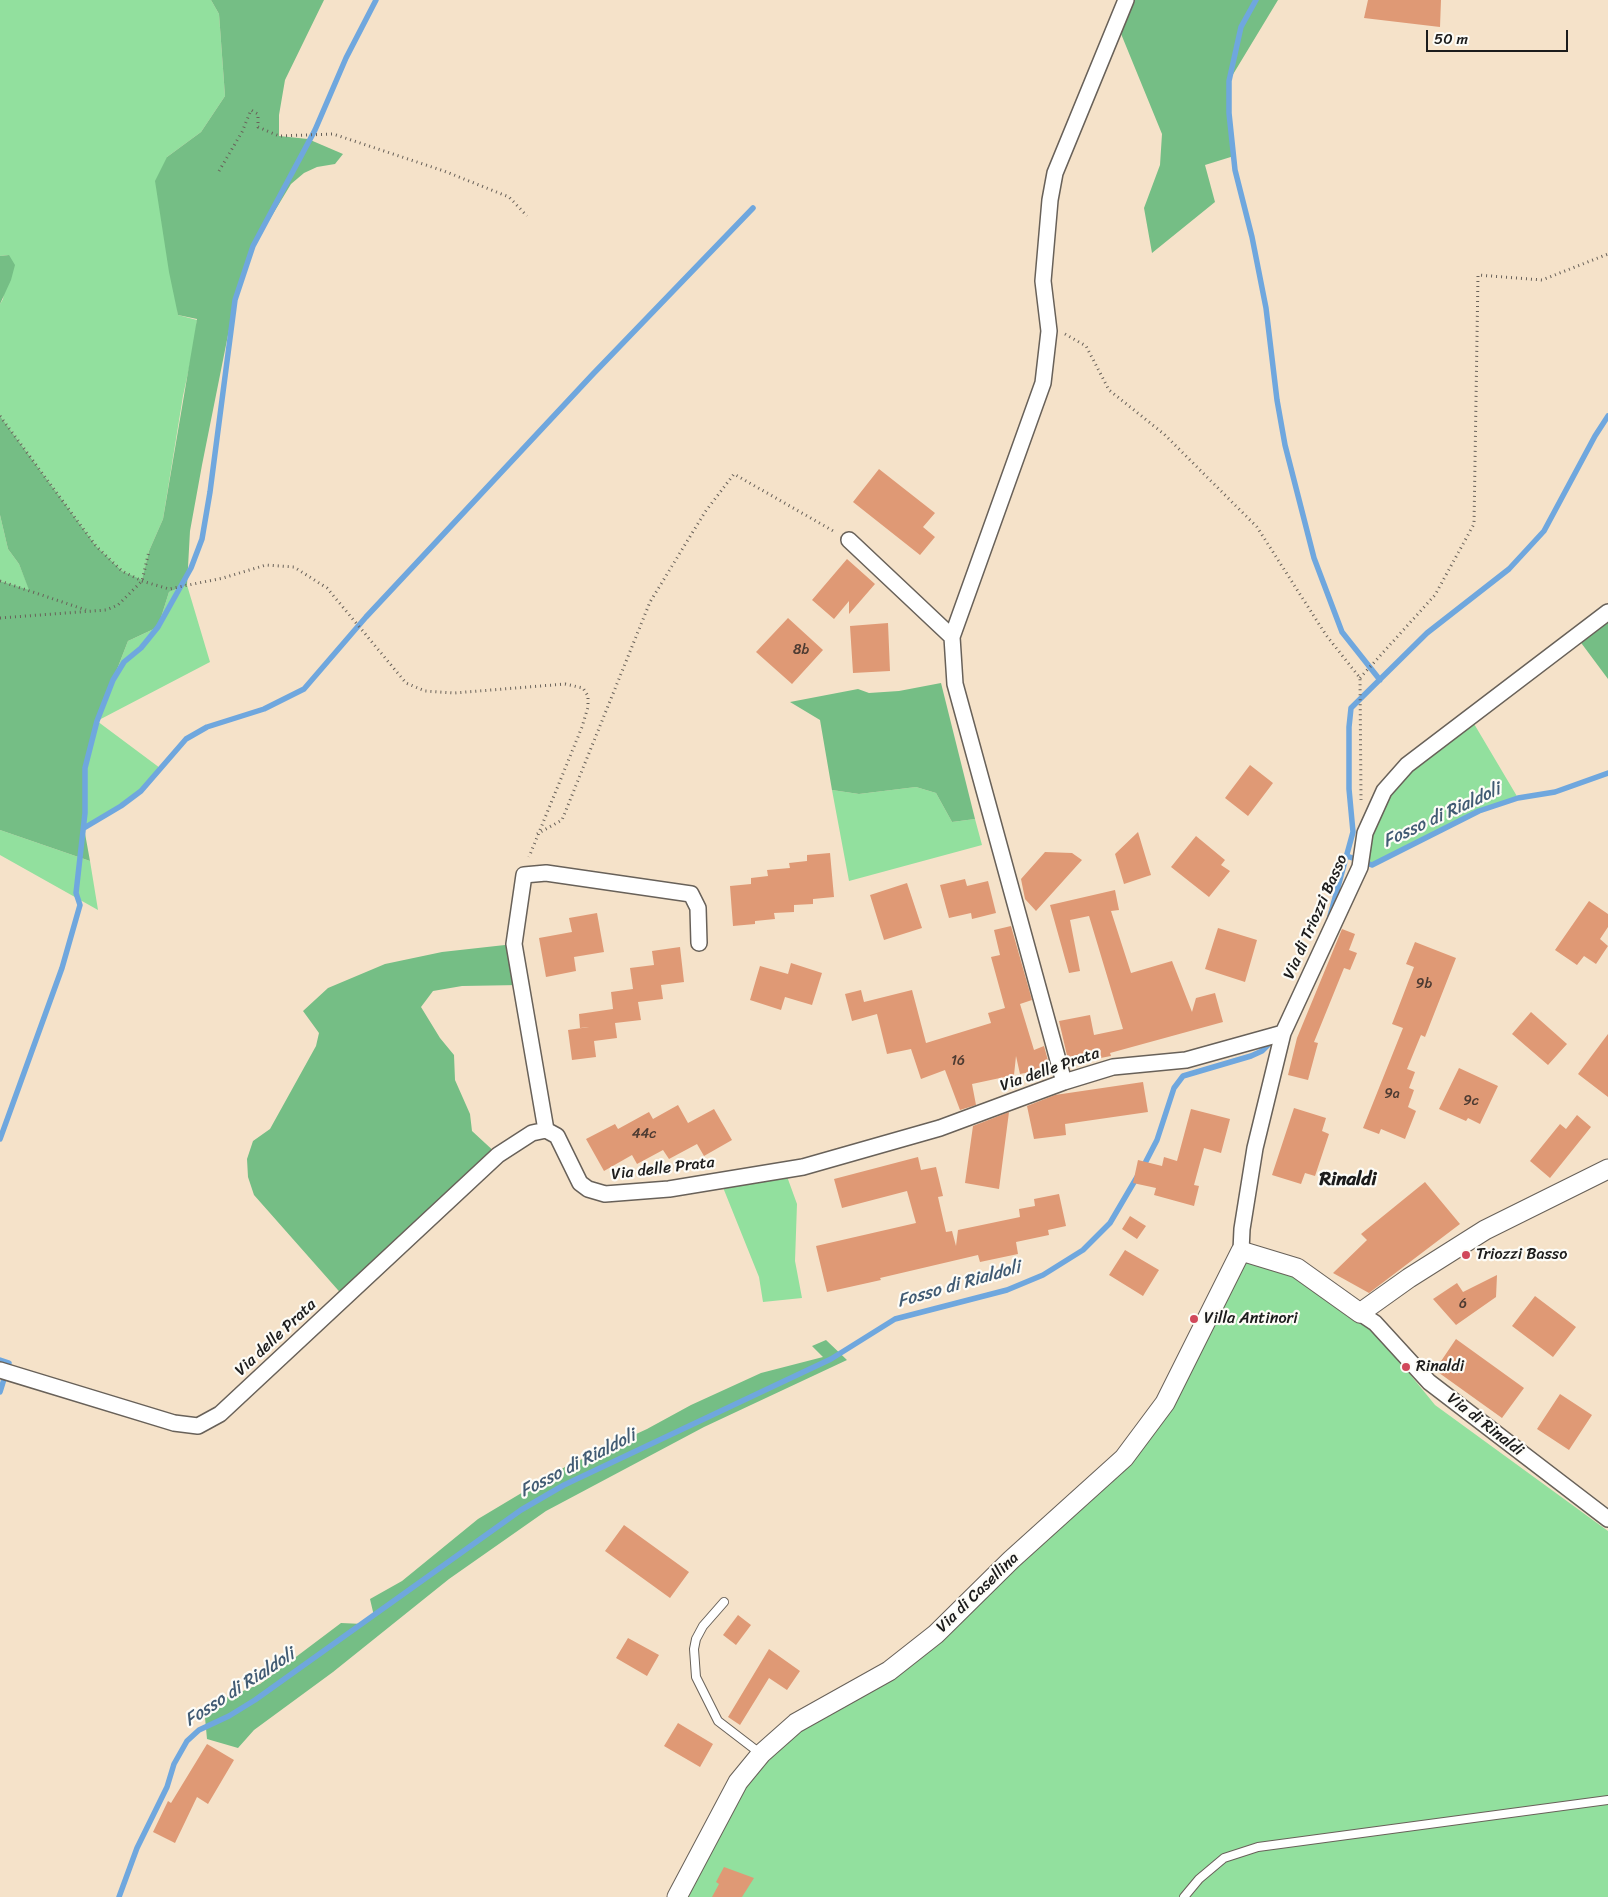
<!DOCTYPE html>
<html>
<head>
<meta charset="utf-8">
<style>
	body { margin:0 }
	#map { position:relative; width:1608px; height:1897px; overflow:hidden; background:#f5e2c9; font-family:Sriracha,sans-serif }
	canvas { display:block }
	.scale { position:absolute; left:1426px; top:30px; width:142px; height:22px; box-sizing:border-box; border:2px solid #1c1c1c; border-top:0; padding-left:6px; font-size:15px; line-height:18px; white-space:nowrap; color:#1c1c1c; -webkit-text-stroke:4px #fdfcf7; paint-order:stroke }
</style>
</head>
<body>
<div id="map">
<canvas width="1608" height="1897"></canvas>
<div class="scale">50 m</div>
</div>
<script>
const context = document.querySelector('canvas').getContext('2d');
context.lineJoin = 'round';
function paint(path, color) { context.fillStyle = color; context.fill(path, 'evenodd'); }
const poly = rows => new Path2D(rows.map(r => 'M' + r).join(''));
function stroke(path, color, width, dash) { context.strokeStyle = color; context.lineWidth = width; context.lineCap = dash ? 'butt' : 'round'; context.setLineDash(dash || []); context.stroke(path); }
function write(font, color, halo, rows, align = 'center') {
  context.font = font + ' Sriracha,sans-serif'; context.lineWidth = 4.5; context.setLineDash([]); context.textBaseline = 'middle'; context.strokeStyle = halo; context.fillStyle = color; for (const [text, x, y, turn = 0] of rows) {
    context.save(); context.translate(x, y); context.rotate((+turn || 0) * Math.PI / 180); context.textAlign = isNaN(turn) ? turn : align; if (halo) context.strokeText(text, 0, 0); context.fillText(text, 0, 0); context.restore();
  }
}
paint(poly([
	[0,0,211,0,219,14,225,96,201,132,167,157,178,315,197,320,194,345,183,396,163,519,149,551,142,581,122,571,96,546,0,416,0,304,3,299,9,255,0,256],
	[0,515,8,549,19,564,30,591,0,581],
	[187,585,210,662,97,721,160,768,141,791,121,806,84,828,85,768,97,721,128,641,158,627,169,592],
	[1470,717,1518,798,1455,821,1372,865,1360,867,1384,791],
	[916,787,936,793,952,822,975,819,982,845,849,881,832,790,859,794],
	[0,830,90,861,98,910,0,855],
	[785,1171,797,1204,795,1261,802,1298,763,1302,759,1277,720,1180],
	[1241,1251,1297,1268,1360,1313,1435,1405,1608,1531,1608,1897,677,1897,761,1754,889,1671,1124,1458]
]), '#92e09e');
paint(poly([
	[211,0,324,0,285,80,279,115,279,136,308,139,343,154,335,164,317,167,304,173,291,184,253,247,235,300,202,465,190,531,187,585,169,592,158,627,128,641,97,721,85,768,84,828,90,861,0,830,0,581,29,590,19,564,8,549,0,515,0,416,96,546,122,571,142,580,149,551,163,519,197,319,178,315,169,272,155,181,167,157,201,132,225,96,219,14],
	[1126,0,1278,0,1229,81,1229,113,1234,156,1205,165,1215,202,1152,253,1144,208,1160,165,1162,134,1117,24],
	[9,255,15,265,11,280,0,304,0,256],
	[1603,616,1608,622,1608,679,1576,636],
	[941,683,975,819,952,822,936,793,916,787,859,794,832,790,820,720,790,702,858,689,869,693,899,691],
	[514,944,520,985,462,986,433,991,421,1007,440,1038,454,1055,455,1080,470,1114,472,1131,498,1155,345,1298,254,1195,248,1177,247,1159,253,1141,270,1129,316,1046,319,1033,303,1011,328,988,385,964,442,952],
	[826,1340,847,1360,704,1427,546,1511,449,1579,333,1672,254,1730,238,1748,207,1739,204,1707,260,1684,341,1623,363,1624,374,1616,370,1599,402,1581,478,1519,565,1467,647,1429,691,1405,761,1373,823,1357,812,1346]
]), '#75be85');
stroke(poly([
	[1256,0,1241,27,1229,81,1229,113,1235,170,1252,237,1266,308,1277,400,1285,445,1314,558,1342,632,1380,680],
	[84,828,121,806,141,791,186,739,207,727,264,709,304,689,366,617,593,374,753,208],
	[1347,856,1372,865,1479,811,1518,798,1555,792,1608,773],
	[1330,916,1353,832,1349,789,1349,727,1351,708,1427,633,1509,569,1544,531,1595,436,1608,416],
	[0,1139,62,968,80,905,76,893,85,813,85,768,97,721,113,680,124,662,141,648,158,627,191,568,202,539,210,492,235,300,253,246,315,130,346,58,376,0],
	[1142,1169,1157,1140,1174,1088,1183,1076,1251,1056,1262,1051,1273,1040],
	[0,1360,9,1363,0,1392],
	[119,1897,137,1848,167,1787,174,1764,187,1741,199,1730,229,1716,255,1700,521,1510,564,1485,831,1359,895,1319,1007,1290,1043,1275,1083,1250,1110,1223,1137,1177]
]), '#6fa7de', 5.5);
paint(poly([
	[1368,0,1441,0,1440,27,1364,18],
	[879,469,935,513,923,527,935,537,920,555,853,502],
	[847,559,875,584,849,614,849,601,834,619,812,600],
	[788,618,823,650,792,684,756,652],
	[888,623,890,671,853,673,850,626],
	[1250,765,1273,783,1248,816,1225,798],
	[1138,832,1151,875,1124,884,1115,854],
	[1196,836,1225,860,1221,865,1230,871,1209,897,1171,867],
	[1045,852,1072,853,1082,860,1036,911,1025,899,1021,879],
	[830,853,834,897,813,899,813,904,794,905,794,912,774,913,775,919,755,921,755,924,733,926,730,886,751,884,751,878,768,876,767,870,790,868,789,863,807,861,807,855],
	[965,879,967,886,988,881,996,913,972,919,971,913,949,918,940,885],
	[907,883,922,928,884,940,870,895],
	[1115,890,1119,910,1111,911,1131,973,1172,961,1192,1012,1196,998,1215,993,1223,1022,1110,1053,1111,1056,1069,1064,1059,1021,1090,1015,1094,1035,1123,1029,1089,916,1070,920,1080,971,1069,973,1050,905],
	[1589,901,1608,914,1608,927,1600,939,1608,946,1596,964,1584,956,1577,965,1555,950],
	[597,913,604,952,574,957,576,971,546,977,539,938,572,932,569,918],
	[1011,926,1032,1000,1020,1004,1034,1050,1044,1046,1050,1068,1020,1074,1016,1056,1014,1075,972,1084,976,1105,960,1110,945,1070,921,1079,911,1049,887,1054,877,1014,852,1021,845,994,861,990,864,1002,912,990,926,1043,991,1023,988,1013,1005,1008,991,957,1000,955,994,930],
	[1218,928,1257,940,1245,982,1205,969],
	[1342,929,1355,934,1349,950,1357,953,1350,970,1344,968,1314,1042,1318,1043,1308,1080,1288,1075,1297,1038],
	[1415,942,1456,958,1425,1037,1421,1035,1407,1069,1415,1072,1409,1088,1414,1090,1408,1107,1416,1111,1405,1139,1381,1129,1379,1134,1363,1128,1403,1028,1392,1024,1414,967,1406,964],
	[680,947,684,982,661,985,663,999,638,1002,641,1020,615,1023,617,1038,594,1041,596,1057,572,1060,568,1030,589,1027,580,1028,579,1014,613,1009,611,992,633,989,630,968,654,965,652,951],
	[791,963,822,973,812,1005,785,997,781,1010,750,1000,760,966,788,974],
	[1531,1012,1567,1044,1548,1065,1512,1034],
	[1608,1034,1608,1097,1578,1074],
	[1459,1068,1498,1086,1480,1124,1468,1118,1466,1121,1439,1109],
	[1143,1082,1148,1112,1065,1124,1066,1135,1034,1139,1027,1106,1055,1095],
	[678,1105,688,1123,714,1109,732,1140,704,1156,697,1144,669,1159,663,1150,637,1164,632,1155,604,1171,586,1139,615,1124,618,1129,649,1112,653,1119],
	[1294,1108,1326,1118,1322,1131,1329,1134,1315,1176,1305,1173,1301,1184,1272,1175],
	[1191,1109,1230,1119,1221,1153,1204,1148,1194,1185,1199,1186,1194,1206,1154,1195,1156,1188,1133,1183,1138,1160,1162,1166,1164,1157,1177,1161],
	[1009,1112,999,1189,965,1183,973,1126],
	[1577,1115,1591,1127,1550,1178,1530,1161,1560,1124,1566,1129],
	[918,1157,921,1170,936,1167,943,1196,938,1197,946,1232,952,1231,956,1246,958,1230,1020,1217,1019,1209,1035,1206,1034,1199,1059,1194,1066,1226,1048,1230,1049,1235,1016,1242,1018,1254,980,1262,978,1255,880,1278,881,1280,827,1292,816,1246,916,1223,907,1191,842,1208,834,1179],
	[1425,1182,1460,1224,1369,1293,1333,1273,1367,1240,1361,1234],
	[1130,1216,1146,1226,1137,1239,1122,1229],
	[1125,1250,1159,1270,1143,1296,1109,1275],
	[1497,1275,1496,1297,1456,1325,1433,1299,1457,1283,1463,1292],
	[1535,1296,1576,1327,1553,1357,1512,1326],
	[1456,1339,1524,1388,1502,1418,1435,1370],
	[1560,1394,1592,1415,1569,1450,1537,1429],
	[624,1525,689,1572,670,1598,605,1551],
	[738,1615,751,1625,736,1645,723,1635],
	[628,1638,659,1655,647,1676,616,1658],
	[769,1649,800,1671,787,1690,769,1678,740,1725,728,1717],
	[678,1723,713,1744,700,1767,664,1746],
	[207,1744,234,1760,208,1804,197,1797,175,1843,153,1832,168,1801,171,1803],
	[724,1867,754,1878,742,1897,712,1897,719,1884,716,1882]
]), '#df9975');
const service = poly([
	[724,1602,703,1626,696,1639,694,1649,696,1677,718,1721,761,1754],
	[1184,1897,1199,1879,1224,1858,1258,1847,1608,1800]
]);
const minor = poly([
	[849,540,952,637],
	[1064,1082,955,684,952,637,1043,383,1049,331,1043,281,1050,200,1055,173,1126,0],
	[546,1130,514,944,524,875,546,873,691,894,698,908,699,943],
	[1241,1251,1242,1229,1255,1148,1283,1033,1360,867,1365,833,1384,791,1407,765,1608,612],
	[1360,1313,1375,1323,1429,1382,1608,1519],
	[0,1370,174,1423,198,1426,220,1414,498,1155,532,1133,546,1130,557,1136,580,1183,588,1189,605,1194,669,1189,803,1167,940,1128,1064,1082,1113,1067,1186,1060,1283,1033]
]);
const tertiary = poly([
	[677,1897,738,1782,761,1754,796,1723,889,1671,936,1634,1011,1560,1124,1458,1165,1403,1241,1251,1297,1268,1360,1313,1409,1278,1485,1230,1608,1169]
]);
stroke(service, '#686159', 10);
stroke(minor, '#686159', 18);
stroke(tertiary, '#686159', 21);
stroke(poly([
	[219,171,242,132,251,110,258,114,258,127,279,136,333,134,444,171,509,197,527,216],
	[1065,334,1086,346,1109,390,1164,434,1257,527,1326,635,1360,678,1361,800],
	[0,416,96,546,122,571,142,581,169,589,223,578,266,565,294,567,327,588,406,683,425,691,454,693,565,684,583,688,588,696,588,707,582,727,529,857],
	[0,581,86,610],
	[0,618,106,610,118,605,142,581,149,551],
	[1360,678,1435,595,1474,524,1478,275,1542,280,1608,254],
	[537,834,562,820,650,602,705,512,734,474,835,532]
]), '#686159', 3, [1, 4]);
stroke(service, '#fff', 8);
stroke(minor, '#fff', 15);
stroke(tertiary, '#fff', 19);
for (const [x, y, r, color] of [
	[1466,1255,5,"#d1495b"],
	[1194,1319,5,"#d1495b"],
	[1406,1367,5,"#d1495b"]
]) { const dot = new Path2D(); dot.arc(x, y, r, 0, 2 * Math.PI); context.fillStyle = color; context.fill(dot); stroke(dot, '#fdfcf7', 2); }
write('14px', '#4d3b32', null, [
	["8b",801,650],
	["9b",1424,984],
	["16",958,1061],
	["9a",1392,1094],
	["9c",1471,1101],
	["44c",644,1134],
	["6",1463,1304]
]);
write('16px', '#1c1c1c', '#fdfcf7', [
	["Via di Triozzi Basso",1316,917,-66],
	["Via delle Prata",1050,1070,-19],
	["Via delle Prata",663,1169,-7],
	["Via delle Prata",276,1338,-43],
	["Via di Rinaldi",1485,1425,38],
	["Via di Casellina",978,1593,-44]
]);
write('16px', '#1c1c1c', '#fdfcf7', [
	["Triozzi Basso",1476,1255],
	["Villa Antinori",1204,1319],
	["Rinaldi",1416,1367]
], 'left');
write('italic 18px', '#415b73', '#fdfcf7', [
	["Fosso di Rialdoli",1442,816,-25],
	["Fosso di Rialdoli",959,1285,-16],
	["Fosso di Rialdoli",578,1464,-27],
	["Fosso di Rialdoli",240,1688,-33]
]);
write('bold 19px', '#1c1c1c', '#fdfcf7', [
	["Rinaldi",1348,1180]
]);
</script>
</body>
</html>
